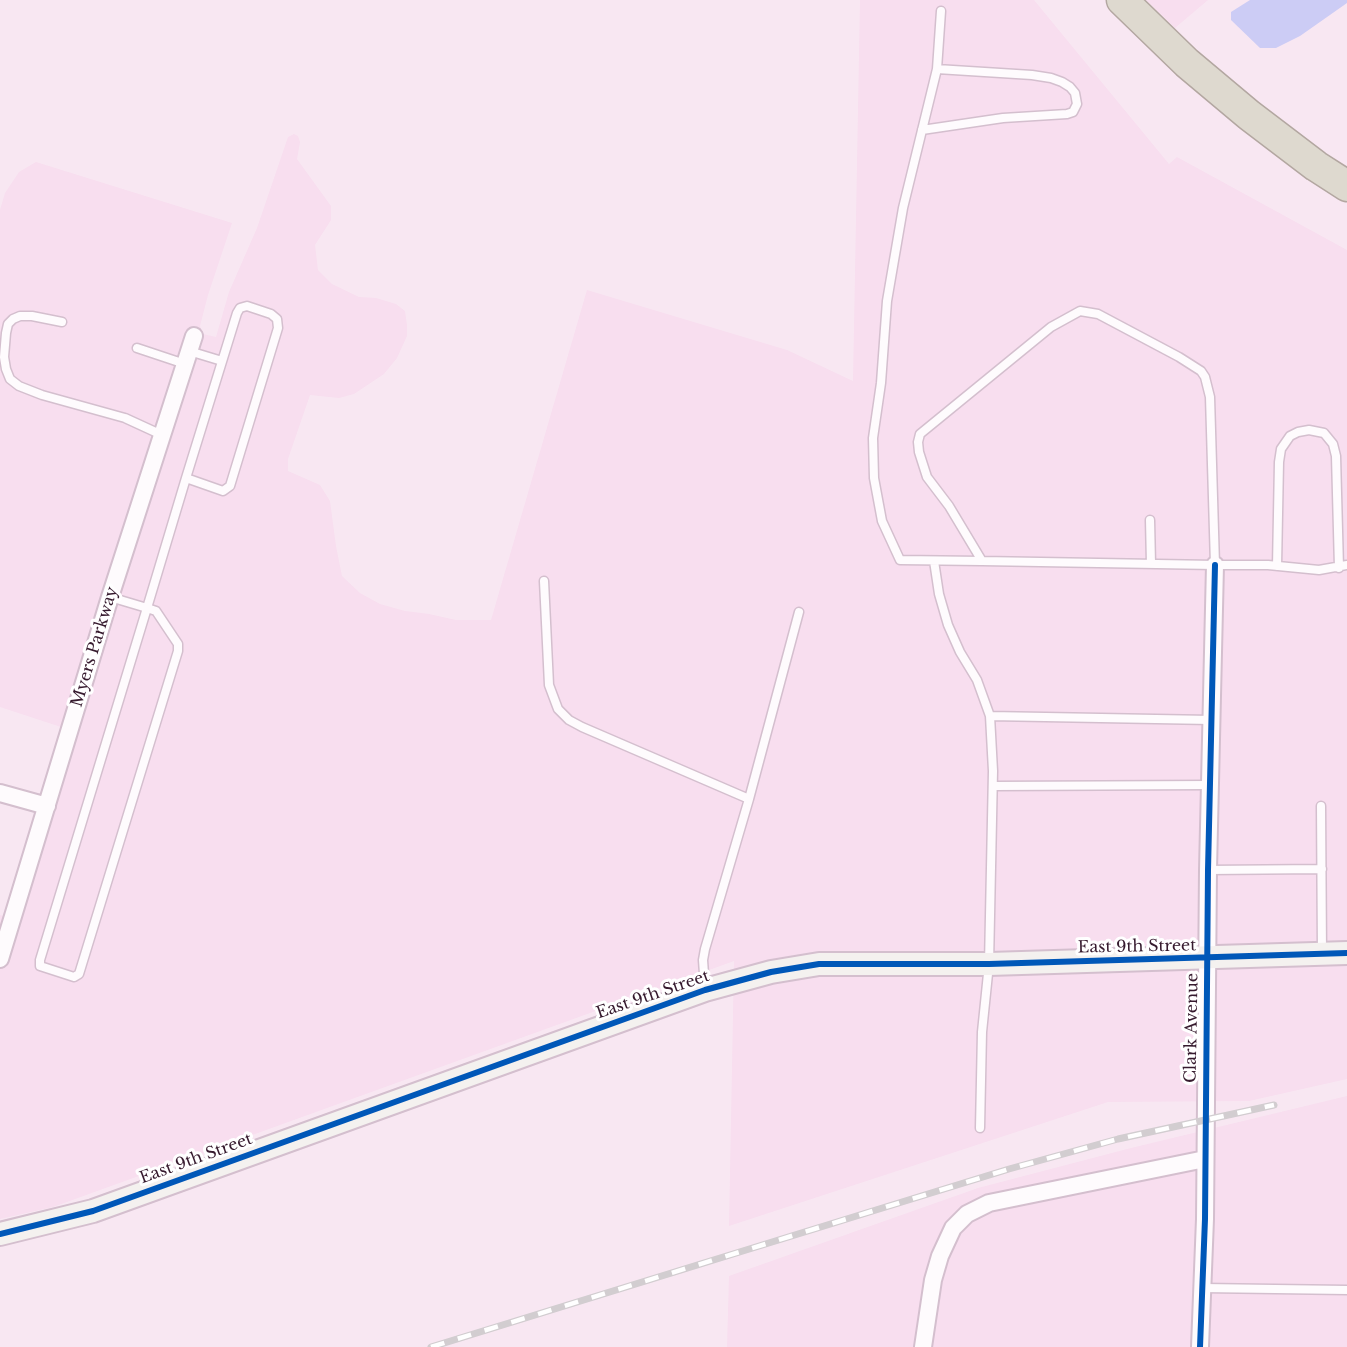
<!DOCTYPE html>
<html>
<head>
<meta charset="utf-8">
<style>
	body { margin:0 }
	canvas { display:block; background:#f8e7f2 }
</style>
</head>
<body>
<canvas width="1347" height="1347"></canvas>
<script>
const context = document.querySelector('canvas').getContext('2d');
context.lineJoin = 'round';
function paint(path, color) { context.fillStyle = color; context.fill(path, 'evenodd'); }
const poly = rows => new Path2D(rows.map(r => 'M' + r).join(''));
function stroke(path, color, width, dash) { context.strokeStyle = color; context.lineWidth = width; context.lineCap = dash ? 'butt' : 'round'; context.setLineDash(dash || []); context.stroke(path); }
function write(font, color, halo, rows, align = 'center') {
  context.font = font + ' "Libre Baskerville",serif'; context.lineWidth = 6; context.setLineDash([]); context.textBaseline = 'middle'; context.strokeStyle = halo; context.fillStyle = color; for (const [text, x, y, turn = 0] of rows) {
    context.save(); context.translate(x, y); context.rotate((+turn || 0) * Math.PI / 180); context.textAlign = isNaN(turn) ? turn : align; if (halo) context.strokeText(text, 0, 0); context.fillText(text, 0, 0); context.restore();
  }
}
paint(poly([
	[860,0,1034,0,1169,164,1177,157,1347,250,1347,1079,1249,1101,1108,1102,729,1226,734,961,53,1207,0,1219,0,915,3,916,61,727,0,707,0,210,5,193,19,172,36,162,232,223,208,295,200,326,203,334,216,337,229,292,257,228,288,137,294,134,298,136,300,142,297,159,331,206,331,220,315,245,318,270,332,284,359,297,376,298,396,304,405,311,407,325,407,336,397,358,384,374,354,394,339,398,310,395,288,459,288,471,320,485,330,501,336,546,342,576,360,593,380,604,405,611,429,614,456,620,491,620,587,290,787,350,853,381],
	[1146,0,1208,0,1175,28],
	[1347,1096,1347,1347,727,1347,729,1276,978,1188,1131,1148]
]), '#f8deef');
paint(poly([
	[1250,0,1347,0,1347,3,1300,36,1276,48,1260,48,1231,20,1231,12]
]), '#ccccf5');
const lane = poly([
	[941,11,937,69,903,208,887,301,881,383,873,438,874,478,882,521,900,560,982,561],
	[922,130,1003,118,1067,114,1073,112,1077,104,1075,93,1070,87,1062,82,1051,78,1032,75,937,69],
	[62,322,32,316,20,316,13,319,8,324,6,333,4,357,6,369,10,379,19,386,42,395,125,418,162,435],
	[137,348,185,364],
	[189,351,222,361],
	[1150,520,1151,564],
	[934,561,939,594,948,625,960,652,977,680,990,716,1211,720],
	[1215,565,1210,397,1205,377,1201,371,1179,357,1098,314,1080,311,1051,327,920,434,918,442,919,452,927,477,949,506,982,561,1215,565,1268,565,1319,570,1347,565],
	[1277,566,1279,462,1281,449,1290,436,1298,432,1309,430,1324,433,1333,444,1336,456,1339,568],
	[544,581,549,685,558,709,569,720,582,727,749,799],
	[110,597,147,608,156,611,178,644,178,651,79,974,74,977,40,966,40,960,147,608,186,478,237,313,240,308,247,306,271,314,277,319,278,328,230,486,223,491,186,478],
	[993,786,1210,785],
	[1321,806,1322,953],
	[1208,870,1322,869],
	[705,988,703,960,705,949,749,799,799,612],
	[980,1128,982,1032,989,964,993,771,990,716],
	[1203,1288,1347,1290]
]);
const street = poly([
	[0,793,47,806],
	[0,959,110,597,194,336],
	[923,1347,933,1280,940,1256,953,1228,967,1214,989,1203,1205,1159],
	[1200,1347,1205,1219,1208,870,1215,565]
]);
const secondary = poly([
	[0,1234,93,1211,705,990,771,972,819,964,989,964,1347,953]
]);
const highway = poly([
	[1122,0,1187,63,1249,115,1316,166,1347,186]
]);
stroke(lane, '#d4bfce', 11);
stroke(street, '#d4bfce', 20);
stroke(secondary, '#d4bfce', 26);
stroke(highway, '#b3a7a1', 33);
stroke(lane, '#fefbfd', 8);
stroke(street, '#fefbfd', 16);
stroke(secondary, '#f4f1ef', 22);
stroke(highway, '#ded9cf', 30);
const rail = poly([
	[431,1347,1009,1169,1118,1139,1274,1105]
]);
stroke(rail, '#d2cdd0', 7);
stroke(rail, '#fff', 4.5, [14]);
stroke(poly([
	[0,1234,93,1211,705,990,771,972,819,964,989,964,1347,953],
	[1200,1347,1205,1219,1208,870,1215,565]
]), '#0057b8', 6);
write('16px', '#361a2e', '#fff', [
	["Myers Parkway",95,647,-73],
	["East 9th Street",1137,947,-1],
	["East 9th Street",653,995,-19],
	["Clark Avenue",1192,1028,-89],
	["East 9th Street",196,1159,-20]
]);
</script>
</body>
</html>
